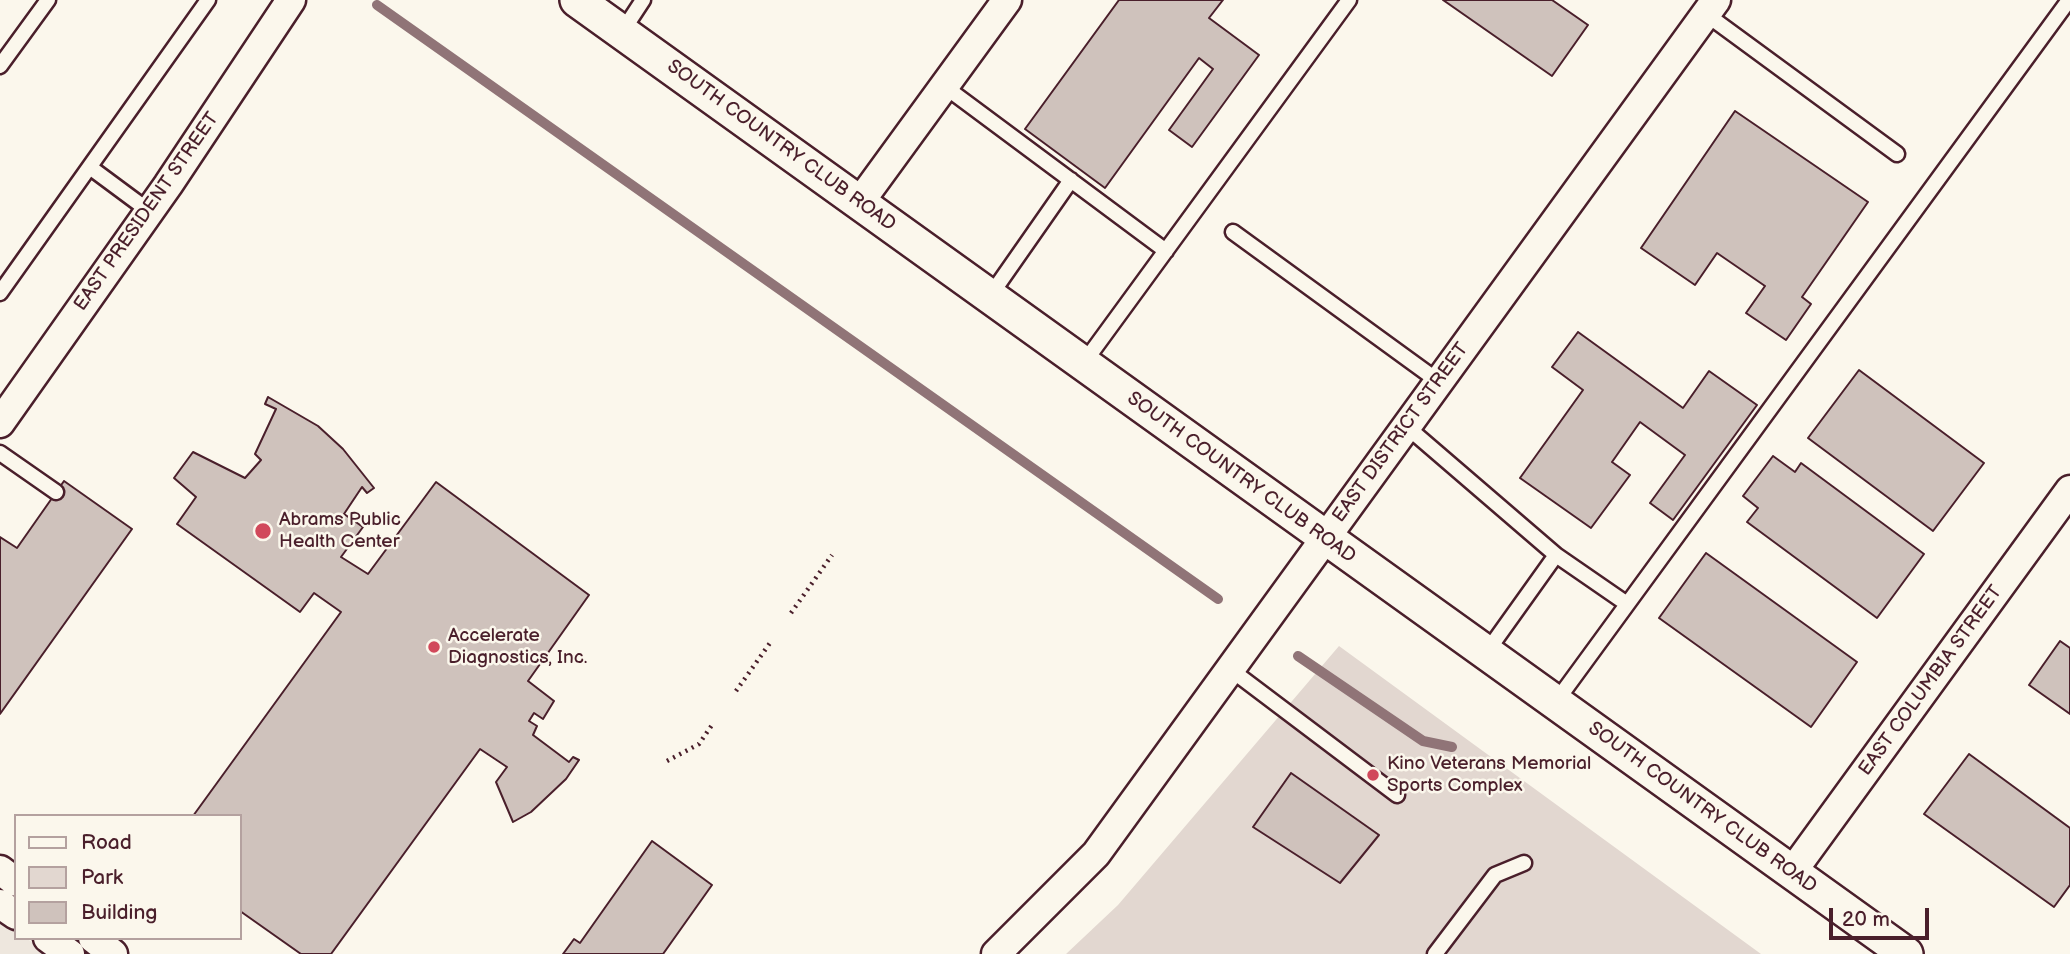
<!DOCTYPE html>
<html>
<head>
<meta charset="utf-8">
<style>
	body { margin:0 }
	#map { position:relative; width:2070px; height:954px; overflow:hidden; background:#fbf7ec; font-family:"Balsamiq Sans",sans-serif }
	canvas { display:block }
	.legend { position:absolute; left:14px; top:814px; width:228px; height:126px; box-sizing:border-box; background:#fbf7ec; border:2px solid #b4a19f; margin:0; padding:9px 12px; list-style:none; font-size:21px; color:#4a1f2b }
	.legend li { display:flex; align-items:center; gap:14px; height:35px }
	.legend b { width:35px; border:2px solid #b4a19f }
	.scale { position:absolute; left:1829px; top:908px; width:100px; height:32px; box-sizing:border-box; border:4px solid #4a1f2b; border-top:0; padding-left:9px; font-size:21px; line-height:24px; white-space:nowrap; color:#4a1f2b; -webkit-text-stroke:5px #fbf7ec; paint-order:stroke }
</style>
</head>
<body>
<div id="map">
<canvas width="2070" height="954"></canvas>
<ul class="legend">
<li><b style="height:9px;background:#fbf7ec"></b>Road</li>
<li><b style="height:19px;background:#e2d7d0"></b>Park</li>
<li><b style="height:19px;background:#cfc2bc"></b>Building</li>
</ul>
<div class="scale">20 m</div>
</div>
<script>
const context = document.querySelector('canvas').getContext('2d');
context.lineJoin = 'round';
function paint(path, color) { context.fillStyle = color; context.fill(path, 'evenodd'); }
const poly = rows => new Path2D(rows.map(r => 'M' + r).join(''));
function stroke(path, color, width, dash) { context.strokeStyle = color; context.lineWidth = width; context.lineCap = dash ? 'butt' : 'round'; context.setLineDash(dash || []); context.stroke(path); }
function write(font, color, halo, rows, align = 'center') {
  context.font = font + ' "Balsamiq Sans",sans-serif'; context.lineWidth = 5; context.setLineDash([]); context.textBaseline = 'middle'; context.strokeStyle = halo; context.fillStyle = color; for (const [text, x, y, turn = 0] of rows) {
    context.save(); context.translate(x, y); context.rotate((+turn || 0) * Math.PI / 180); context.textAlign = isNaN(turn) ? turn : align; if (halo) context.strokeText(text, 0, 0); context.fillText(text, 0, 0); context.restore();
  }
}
paint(poly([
	[0,920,16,931,16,938,26,938,49,954,0,954]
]), '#eee7de');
paint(poly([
	[1339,646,1761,954,1066,954,1118,905]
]), '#e2d7d0');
stroke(poly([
	[377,5,1218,599],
	[1298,656,1423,741,1452,747]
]), '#907477', 10);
const building = poly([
	[1119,0,1223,0,1209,18,1259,55,1192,147,1169,130,1213,69,1199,58,1105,188,1025,129,1119,0],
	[1443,0,1552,0,1588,25,1552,76,1443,0],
	[1735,111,1868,202,1802,297,1811,304,1786,340,1746,313,1765,286,1717,253,1695,285,1641,248,1735,111],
	[1578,332,1683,408,1709,371,1757,405,1673,520,1650,503,1685,455,1640,422,1612,462,1630,475,1591,528,1520,478,1583,390,1552,367,1578,332],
	[1859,370,1984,463,1933,531,1808,438,1859,370],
	[268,397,318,426,343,449,374,488,367,493,362,487,344,514,363,527,341,557,368,574,436,482,589,595,528,681,554,701,543,719,534,713,529,721,537,726,533,735,569,762,573,757,579,760,566,779,531,812,513,822,496,782,507,767,480,749,331,954,301,954,240,911,240,816,193,816,341,612,314,593,300,612,177,524,196,497,174,478,193,452,245,478,261,460,255,454,276,409,265,404,268,397],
	[1773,456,1795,472,1801,463,1924,554,1877,618,1747,522,1758,508,1743,496,1773,456],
	[64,481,132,529,0,714,0,537,17,548,64,481],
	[1706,553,1857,662,1811,727,1659,618,1706,553],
	[2060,641,2070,648,2070,714,2029,685,2060,641],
	[1969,754,2070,828,2070,885,2054,907,1924,814,1969,754],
	[1291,773,1379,835,1340,883,1253,827,1291,773],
	[652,841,712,885,663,954,563,954,574,939,580,943,652,841]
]);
paint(building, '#cfc2bc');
stroke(building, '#4a1f2b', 2);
const service = poly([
	[1706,14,1897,154],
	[622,32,643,0],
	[0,66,48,0],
	[944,86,1166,251],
	[91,168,149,211],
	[1233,232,1438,381],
	[0,293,208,0],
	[990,296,1071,180],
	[1083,364,1349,0],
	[1406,426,1556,555,1486,653],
	[0,453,56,492],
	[1556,555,1627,604],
	[1230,669,1397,795],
	[1555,703,2069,0],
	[1435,954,1495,875,1524,863]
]);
const minor = poly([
	[859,203,1007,0],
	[0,423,168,185,291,0],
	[0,870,16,882],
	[1792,872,2070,490],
	[0,904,16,915],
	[48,938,70,954],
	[93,938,113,954],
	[996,954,1096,854,1716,0]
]);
const tertiary = poly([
	[577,0,1906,954]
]);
stroke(service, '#4a1f2b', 19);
stroke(minor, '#4a1f2b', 33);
stroke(tertiary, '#4a1f2b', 38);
stroke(poly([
	[791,613,832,555],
	[736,691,770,643],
	[667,761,699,744,714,722]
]), '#4a1f2b', 4.5, [2, 5]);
stroke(service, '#fbf7ec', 14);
stroke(minor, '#fbf7ec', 28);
stroke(tertiary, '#fbf7ec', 33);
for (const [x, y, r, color] of [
	[263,531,9,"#d1495b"],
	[434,647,7,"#d1495b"],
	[1373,775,7,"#d1495b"]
]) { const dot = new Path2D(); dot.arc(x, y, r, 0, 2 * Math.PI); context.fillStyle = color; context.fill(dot); stroke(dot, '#fbf7ec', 2.5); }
write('19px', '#4a1f2b', '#fbf7ec', [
	["SOUTH COUNTRY CLUB ROAD",781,146,36],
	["EAST PRESIDENT STREET",147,212,-55],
	["EAST DISTRICT STREET",1401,433,-54],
	["SOUTH COUNTRY CLUB ROAD",1241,478,36],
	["EAST COLUMBIA STREET",1931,681,-54],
	["SOUTH COUNTRY CLUB ROAD",1702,808,36]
]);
write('19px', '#4a1f2b', '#fbf7ec', [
	["Abrams Public",279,520],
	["Health Center",279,542],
	["Accelerate",448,636],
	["Diagnostics, Inc.",448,658],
	["Kino Veterans Memorial",1387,764],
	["Sports Complex",1387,786]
], 'left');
</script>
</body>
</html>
